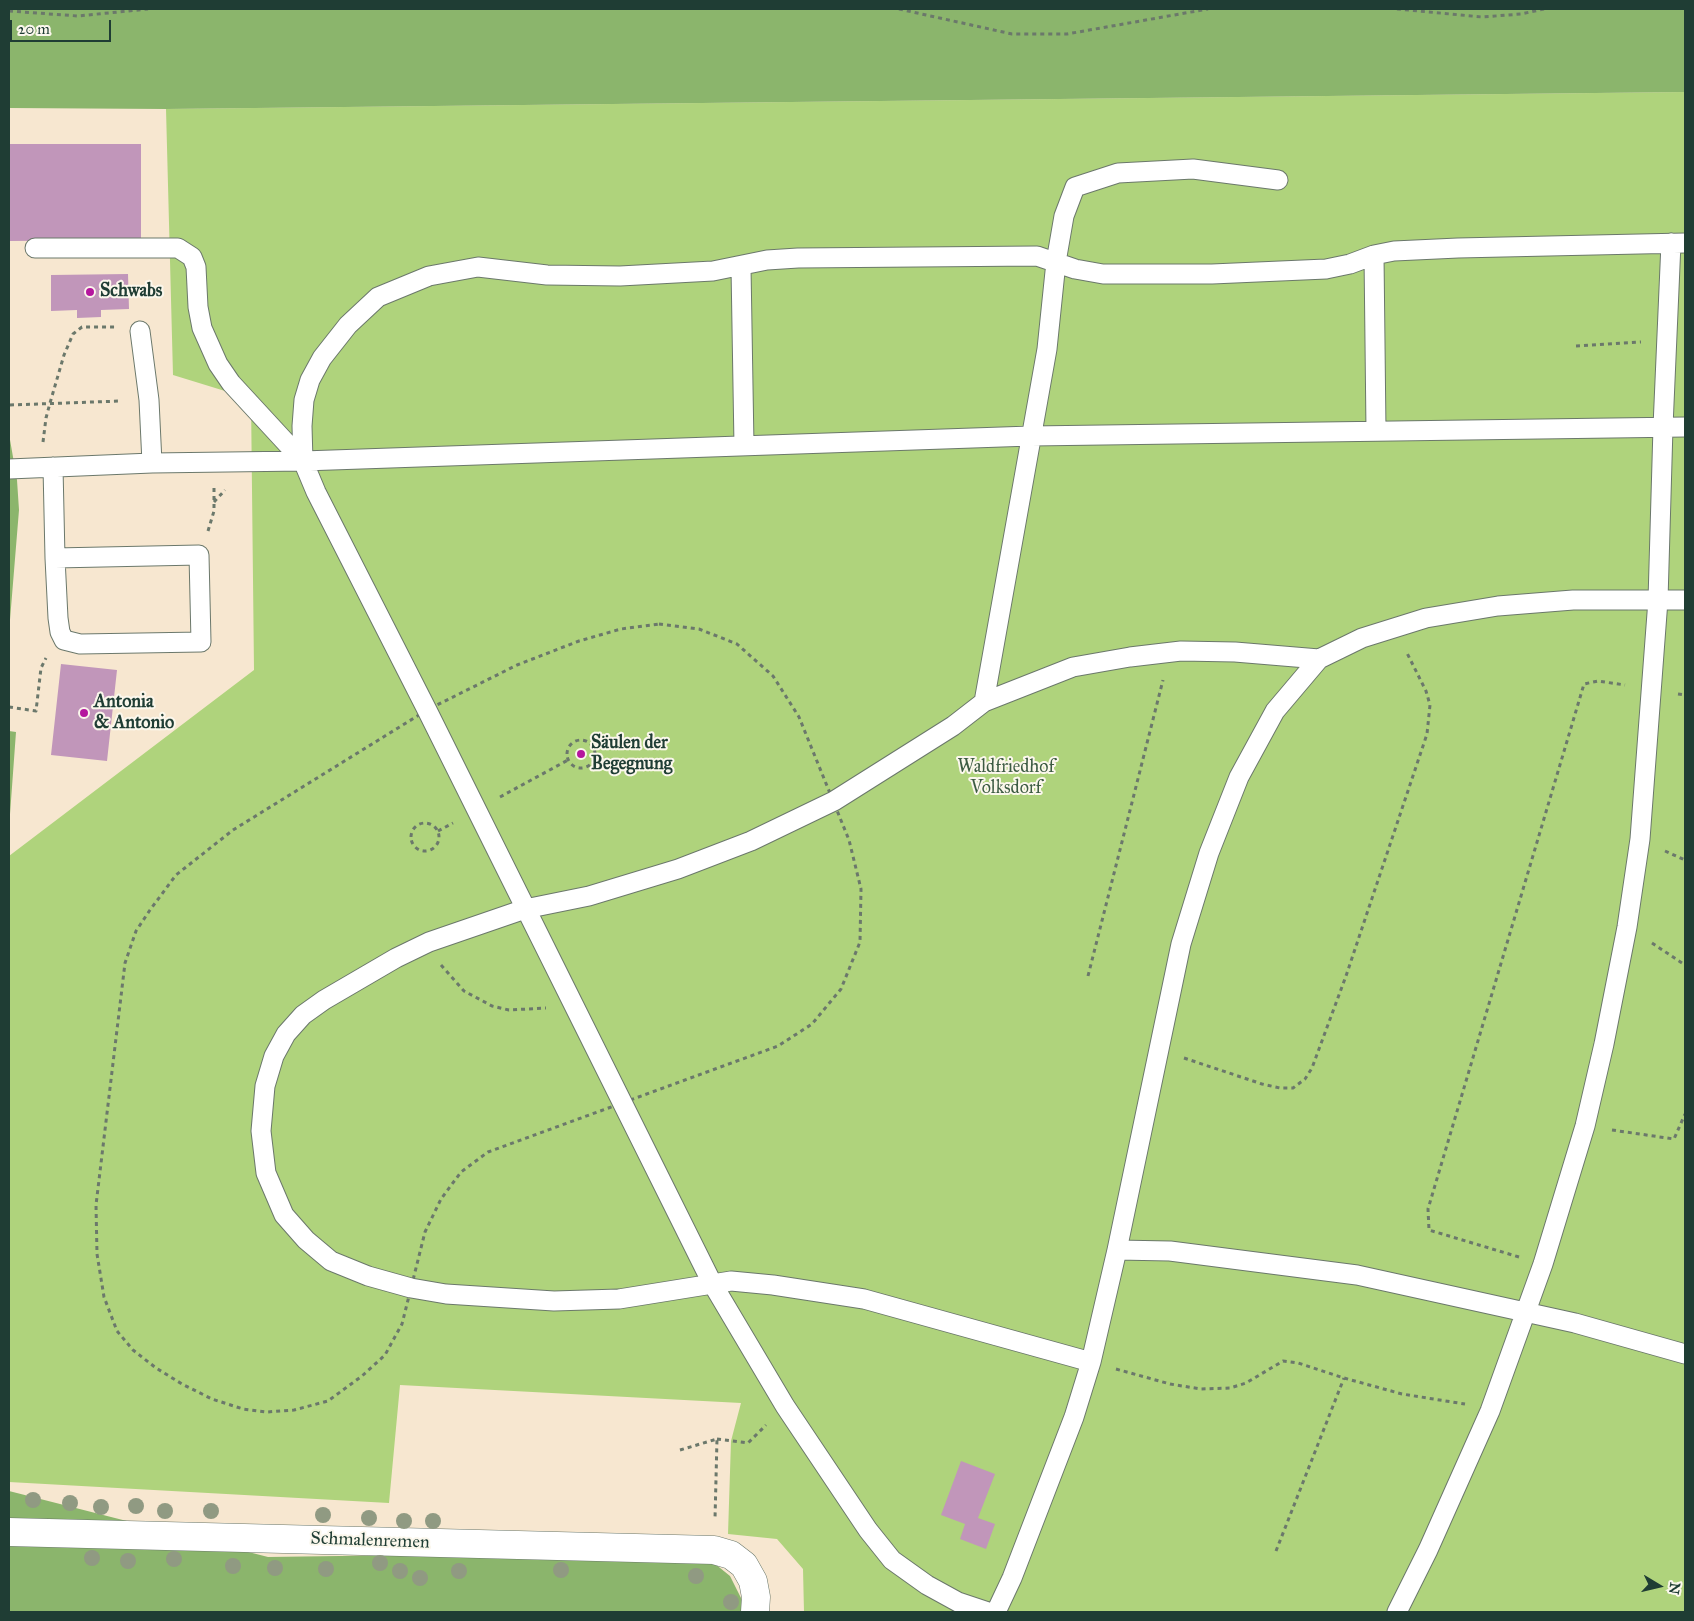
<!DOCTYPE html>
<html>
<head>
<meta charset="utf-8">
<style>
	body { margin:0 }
	#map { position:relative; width:1694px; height:1621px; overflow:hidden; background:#f7e7d0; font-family:"IM FELL Great Primer",serif }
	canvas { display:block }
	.frame { position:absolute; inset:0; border:10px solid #1f3d34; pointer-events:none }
	.north { position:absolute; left:1634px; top:1561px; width:50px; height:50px; -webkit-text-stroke:4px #fbf7ec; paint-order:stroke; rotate:99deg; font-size:14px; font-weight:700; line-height:20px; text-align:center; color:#1f3d34 }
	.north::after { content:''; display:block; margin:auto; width:18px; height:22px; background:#1f3d34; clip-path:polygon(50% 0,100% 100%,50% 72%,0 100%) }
	.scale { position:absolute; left:10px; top:20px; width:101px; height:22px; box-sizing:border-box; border:2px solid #1f3d34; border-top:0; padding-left:6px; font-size:15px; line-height:18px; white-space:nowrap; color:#1f3d34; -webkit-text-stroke:4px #fbf7ec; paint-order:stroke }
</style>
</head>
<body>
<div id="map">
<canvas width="1694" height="1621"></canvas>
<div class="frame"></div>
<div class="north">N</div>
<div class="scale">20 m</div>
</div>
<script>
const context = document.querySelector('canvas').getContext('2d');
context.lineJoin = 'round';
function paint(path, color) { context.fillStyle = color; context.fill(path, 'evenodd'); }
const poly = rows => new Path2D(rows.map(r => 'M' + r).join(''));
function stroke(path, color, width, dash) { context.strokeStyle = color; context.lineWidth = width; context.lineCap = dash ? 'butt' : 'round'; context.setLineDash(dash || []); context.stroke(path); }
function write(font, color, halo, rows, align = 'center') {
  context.font = font + ' "IM FELL Great Primer",serif'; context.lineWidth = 4; context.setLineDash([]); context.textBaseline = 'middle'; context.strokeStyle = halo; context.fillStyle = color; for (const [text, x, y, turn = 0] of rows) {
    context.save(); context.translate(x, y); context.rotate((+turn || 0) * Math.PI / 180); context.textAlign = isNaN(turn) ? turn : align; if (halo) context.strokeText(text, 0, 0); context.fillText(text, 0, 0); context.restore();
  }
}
paint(poly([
	[1685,92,1685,1612,804,1612,803,1569,777,1539,728,1534,731,1441,741,1403,400,1385,389,1503,9,1482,9,856,254,670,251,399,173,375,166,109]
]), '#afd37c');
paint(poly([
	[9,9,1685,9,1685,92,166,109,9,108],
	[9,434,17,480,19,510,9,632],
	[9,731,16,732,9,828],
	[9,1491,268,1557,481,1554,704,1555,730,1576,745,1606,745,1612,9,1612]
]), '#8bb56c');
paint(poly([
	[9,144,141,144,141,240,9,241],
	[128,274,129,309,101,310,101,317,77,318,77,310,51,311,51,275],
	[61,664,117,670,107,761,51,755],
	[961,1461,995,1474,978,1518,995,1524,986,1549,960,1539,965,1524,941,1515]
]), '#c196ba');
const lane = poly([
	[35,248,178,248,192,257,196,267,198,307,202,328,218,364,231,383,303,461],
	[1374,255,1376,431],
	[741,267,744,446],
	[140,331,149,400,152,463],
	[53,467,55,558,58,618,60,632,64,640,80,644,201,642,199,555,55,558],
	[9,469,152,463,303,461,1031,436,1685,427],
	[984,702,1047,349,1056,262,1064,216,1075,187,1118,173,1193,169,1278,180],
	[1117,1250,1170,1251,1357,1275,1575,1323,1685,1354],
	[1091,1362,864,1299,773,1285,731,1281,619,1299,554,1301,446,1294,411,1288,368,1276,331,1261,306,1240,284,1215,266,1173,261,1131,265,1086,274,1056,286,1034,303,1015,324,1000,396,958,429,942,525,909,589,896,678,869,751,841,834,801,953,726,984,702,1073,667,1130,657,1181,651,1235,652,1319,659],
	[988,1612,958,1602,927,1585,892,1560,868,1530,785,1406,712,1283,427,710,316,492,303,461,302,426,304,400,310,380,322,358,348,325,378,297,429,276,478,267,547,275,620,276,713,271,767,260,798,258,1037,256,1075,269,1103,274,1212,274,1326,269,1350,264,1374,255,1394,251,1458,248,1685,243],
	[996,1612,1012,1578,1074,1417,1091,1362,1117,1250,1181,944,1209,853,1239,777,1275,711,1319,659,1362,638,1426,618,1498,606,1573,600,1685,600],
	[1397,1612,1428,1550,1490,1411,1543,1264,1585,1126,1604,1044,1627,927,1640,839,1658,600,1663,427,1671,243]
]);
const street = poly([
	[9,1532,714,1550,731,1555,744,1565,753,1581,756,1597,755,1612]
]);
stroke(lane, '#6b786b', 21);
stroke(street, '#6b786b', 29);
stroke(poly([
	[899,9,1012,34,1067,34,1208,9],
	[1397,9,1482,17,1521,14,1544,9],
	[9,11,78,16,148,9],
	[1576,346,1641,342],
	[10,405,121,401],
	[43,442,46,418,50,403,64,355,73,334,82,327,115,327],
	[214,502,225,490],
	[208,531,214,511,214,488],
	[659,624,699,629,737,644,773,676,799,717,849,840,861,889,860,942,841,989,812,1024,778,1046,488,1152,461,1172,441,1199,425,1232,402,1324,385,1355,362,1376,328,1401,294,1410,267,1412,243,1409,212,1399,182,1384,156,1368,133,1350,117,1331,104,1297,97,1254,96,1205,125,963,136,931,150,910,176,875,233,830,427,710,517,665,579,641,621,629,659,624],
	[1678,694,1685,695],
	[9,707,36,711,41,668,46,658],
	'567 754a14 14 0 1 1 28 0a14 14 0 1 1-28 0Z',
	[500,797,568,760],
	'411 837a14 14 0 1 1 28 0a14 14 0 1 1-28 0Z',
	[438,831,453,823],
	[1665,851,1685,860],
	[1652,943,1685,965],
	[441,965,464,991,492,1006,509,1010,546,1008],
	[1088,976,1163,680],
	[1184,1058,1262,1084,1280,1088,1293,1088,1305,1079,1312,1068,1346,976,1427,734,1430,705,1426,691,1407,653],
	[1612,1130,1674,1139,1685,1114],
	[1519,1257,1429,1230,1428,1209,1584,684,1598,681,1625,685],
	[1116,1369,1170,1384,1201,1389,1230,1388,1246,1383,1283,1361,1298,1363,1344,1378,1402,1394,1465,1404],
	[717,1439,748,1443,766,1425],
	[680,1450,717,1439,715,1519],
	[1276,1551,1344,1378]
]), '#6b786b', 3, [4, 4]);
stroke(lane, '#fff', 19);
stroke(street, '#fff', 28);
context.fillStyle = '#909a82';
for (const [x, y] of [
	[33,1500],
	[70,1503],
	[136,1506],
	[101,1507],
	[165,1511],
	[211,1511],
	[323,1515],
	[369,1518],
	[404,1521],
	[433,1521],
	[92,1558],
	[174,1559],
	[128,1561],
	[380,1563],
	[233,1566],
	[275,1568],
	[326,1569],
	[561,1570],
	[400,1571],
	[459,1571],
	[696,1576],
	[420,1578],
	[731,1602]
]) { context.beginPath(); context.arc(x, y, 8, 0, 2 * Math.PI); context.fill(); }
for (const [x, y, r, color] of [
	[90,292,5,"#b5179e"],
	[84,713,5,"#b5179e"],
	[581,754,5,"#b5179e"]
]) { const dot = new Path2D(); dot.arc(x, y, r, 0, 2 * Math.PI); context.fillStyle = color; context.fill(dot); stroke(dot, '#fbf7ec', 2); }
write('bold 18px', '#1f3d34', '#fbf7ec', [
	["Schwabs",100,292],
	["Antonia",94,703],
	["& Antonio",94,724],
	["Säulen der",591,744],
	["Begegnung",591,765]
], 'left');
write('18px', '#3c5b42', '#fbf7ec', [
	["Waldfriedhof",1006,768],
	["Volksdorf",1006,789]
]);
write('18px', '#1f3d34', '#fbf7ec', [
	["Schmalenremen",370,1541,2]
]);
</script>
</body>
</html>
